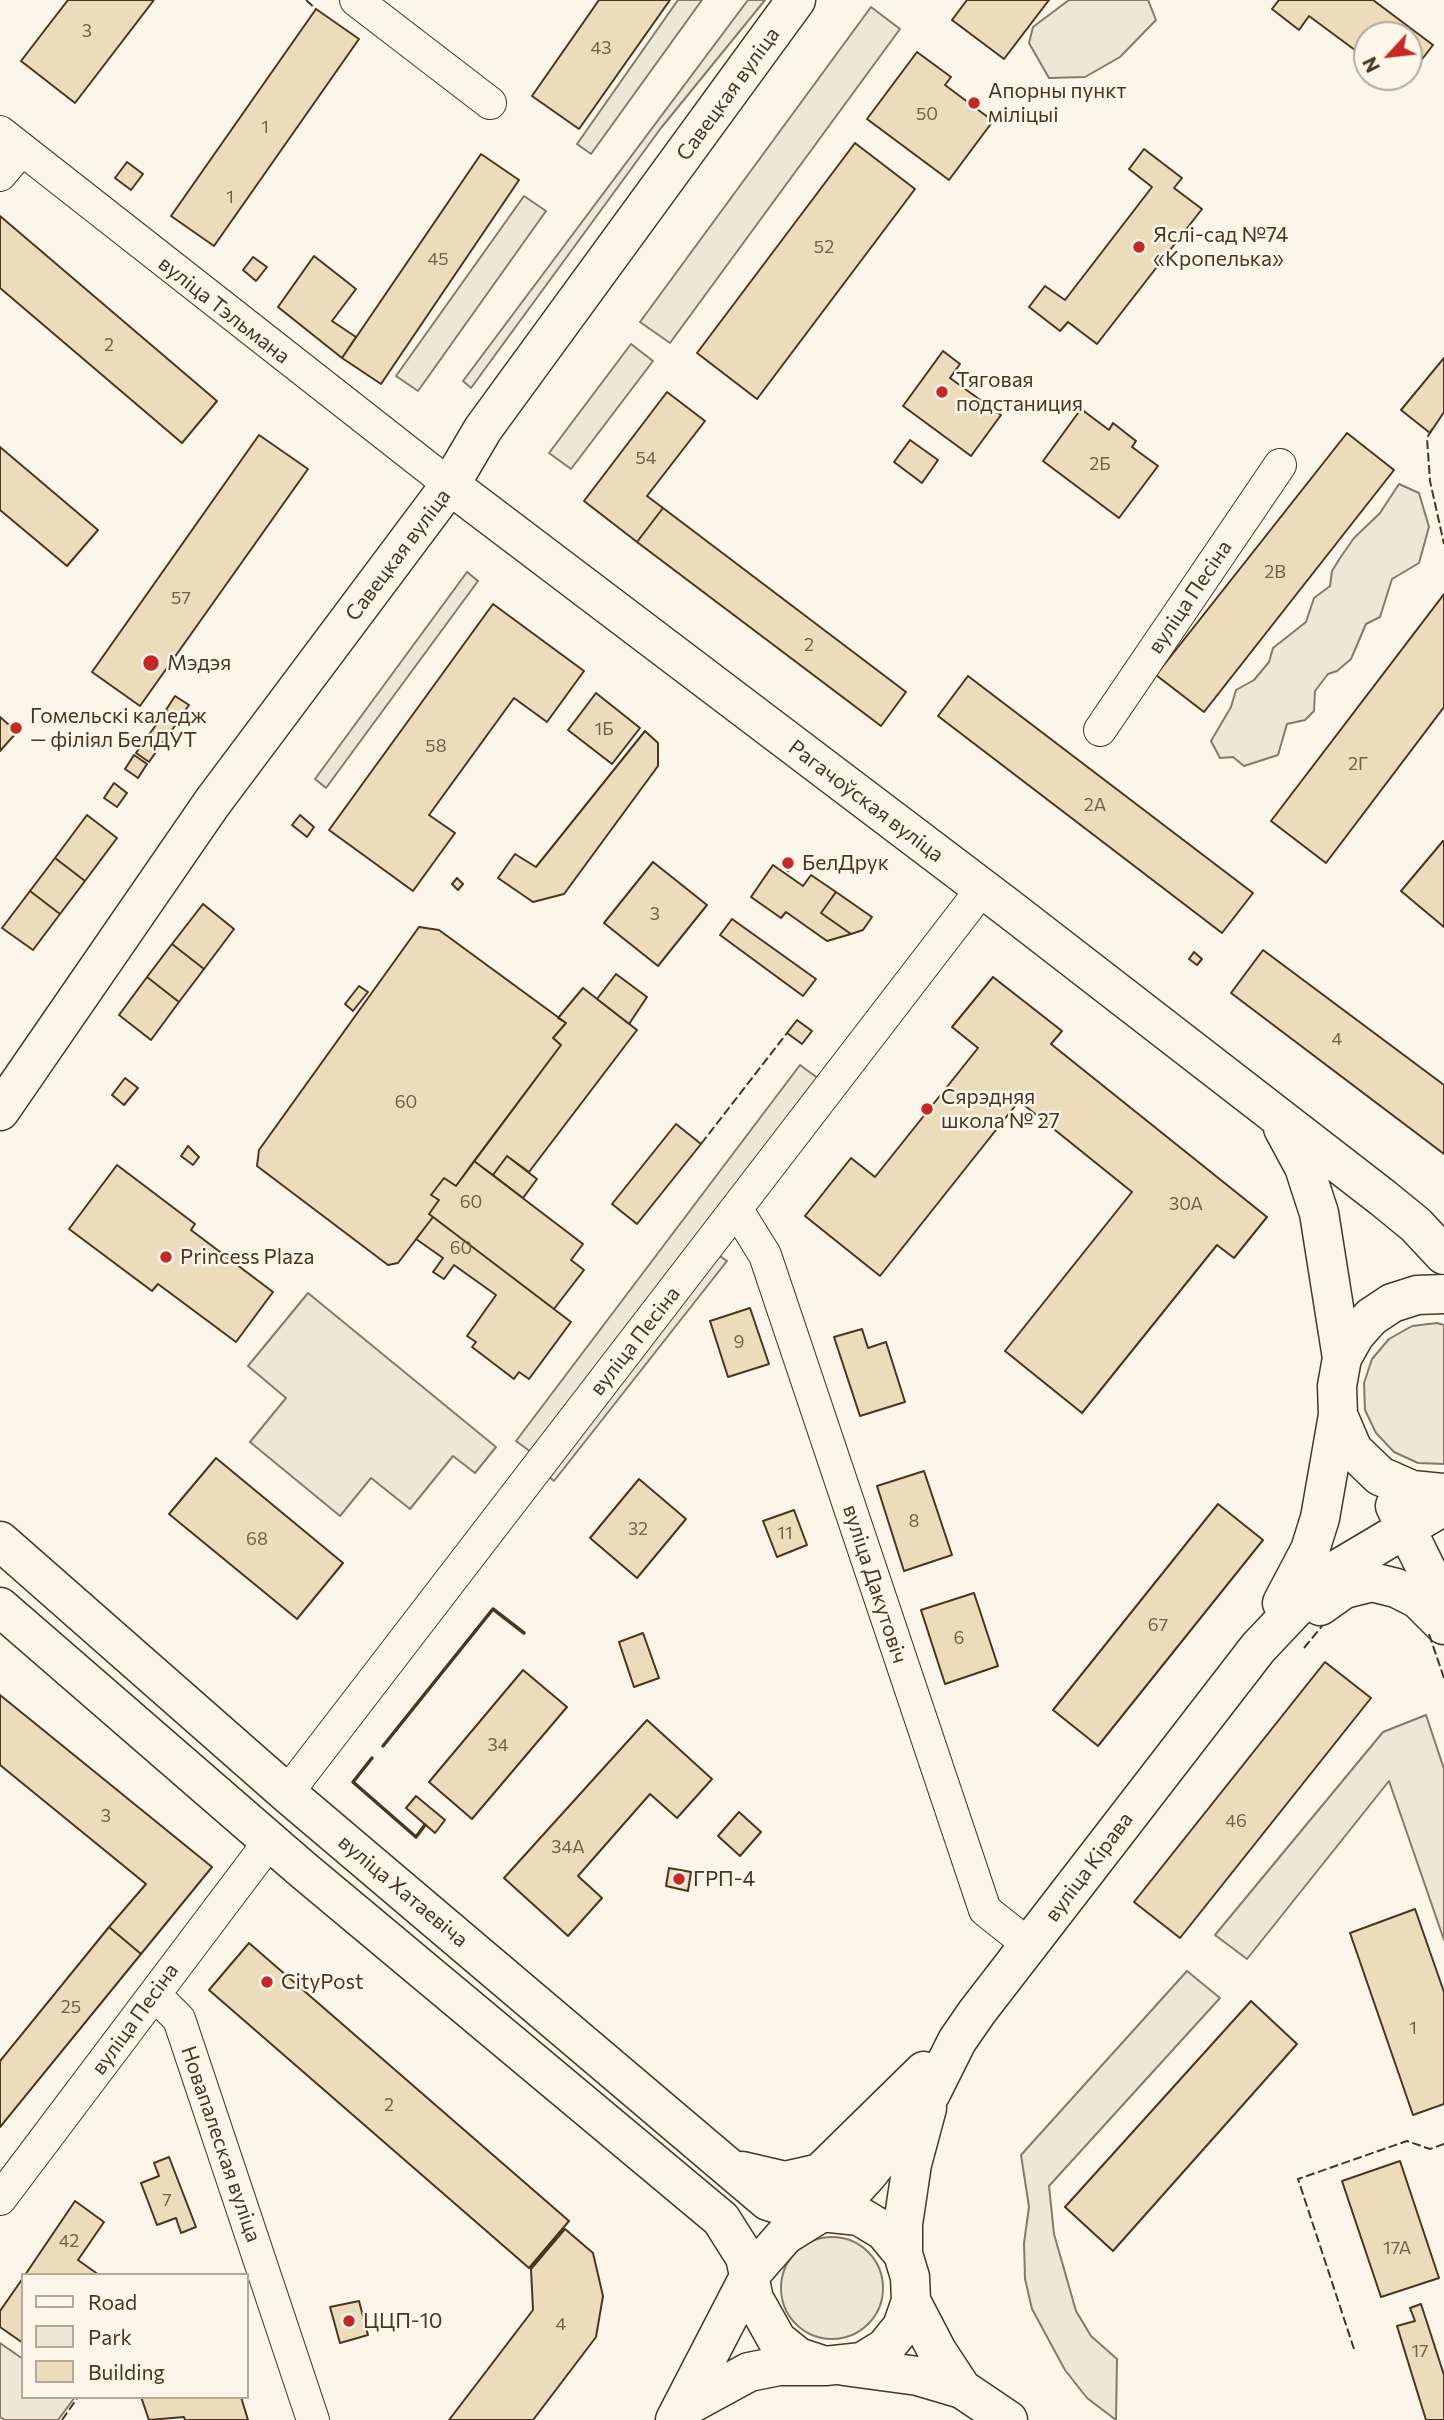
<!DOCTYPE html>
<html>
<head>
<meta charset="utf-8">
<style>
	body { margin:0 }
	#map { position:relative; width:1444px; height:2420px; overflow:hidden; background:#fbf6e9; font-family:Commissioner,sans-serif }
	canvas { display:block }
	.legend { position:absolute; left:21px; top:2273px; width:228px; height:126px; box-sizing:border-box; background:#fbf6e9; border:2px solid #b4a999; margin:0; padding:9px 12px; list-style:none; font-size:21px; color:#4a3520 }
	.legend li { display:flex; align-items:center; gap:14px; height:35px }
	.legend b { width:35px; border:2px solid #b4a999 }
	.north { position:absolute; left:1353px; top:21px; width:70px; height:70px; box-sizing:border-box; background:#fbf6e9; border:2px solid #b4a999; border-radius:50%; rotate:243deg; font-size:19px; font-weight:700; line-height:28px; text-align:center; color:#4a3520 }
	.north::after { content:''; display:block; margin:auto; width:24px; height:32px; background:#c62828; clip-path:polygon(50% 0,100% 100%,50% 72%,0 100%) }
</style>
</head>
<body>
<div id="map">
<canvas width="1444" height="2420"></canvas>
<ul class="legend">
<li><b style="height:9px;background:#fbf6e9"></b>Road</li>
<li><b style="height:19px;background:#ede6d9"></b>Park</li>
<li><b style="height:19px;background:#ecdcbc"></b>Building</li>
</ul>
<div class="north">N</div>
</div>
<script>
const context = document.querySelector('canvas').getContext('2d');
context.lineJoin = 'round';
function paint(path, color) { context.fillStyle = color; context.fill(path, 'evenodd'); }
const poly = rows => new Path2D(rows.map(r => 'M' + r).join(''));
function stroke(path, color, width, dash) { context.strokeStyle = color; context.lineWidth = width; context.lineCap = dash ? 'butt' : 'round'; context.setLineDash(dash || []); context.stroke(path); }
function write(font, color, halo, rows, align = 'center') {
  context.font = font + ' Commissioner,sans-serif'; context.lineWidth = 5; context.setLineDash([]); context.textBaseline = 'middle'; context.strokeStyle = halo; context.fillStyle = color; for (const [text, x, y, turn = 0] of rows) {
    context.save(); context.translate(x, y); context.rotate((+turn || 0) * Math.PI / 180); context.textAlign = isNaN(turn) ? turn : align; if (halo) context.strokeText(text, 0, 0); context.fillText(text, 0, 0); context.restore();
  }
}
const green = poly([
	[678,0,702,0,591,154,577,144,678,0],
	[748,0,765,0,661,128,471,388,463,381,748,0],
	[1069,0,1148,0,1156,20,1120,57,1085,77,1049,78,1029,43,1033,27,1069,0],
	[871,7,900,29,670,343,640,322,871,7],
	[524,196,546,211,418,391,396,376,524,196],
	[631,344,653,361,571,469,549,453,631,344],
	[1399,484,1419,493,1429,527,1419,563,1392,579,1380,617,1366,624,1351,659,1337,671,1328,674,1315,691,1314,711,1305,720,1287,724,1278,755,1244,766,1233,757,1220,758,1211,741,1231,707,1236,690,1254,680,1269,662,1273,648,1306,622,1314,598,1330,586,1332,571,1340,558,1354,538,1380,513,1399,484],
	[467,572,478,581,326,788,315,779,467,572],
	[1437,1323,1444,1325,1444,1464,1418,1463,1394,1452,1376,1433,1365,1410,1364,1383,1372,1359,1389,1339,1412,1326,1437,1323],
	'781 2288a51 51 0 1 1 102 0a51 51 0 1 1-102 0Z'
]);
paint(green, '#ede6d9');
stroke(green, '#887966', 2);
const parking = poly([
	[800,1065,819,1079,535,1455,516,1441,800,1065],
	[713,1251,727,1261,554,1481,541,1470,713,1251],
	[308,1293,496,1447,475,1473,453,1456,410,1509,371,1478,340,1516,250,1442,286,1398,248,1366,308,1293],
	[1426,1715,1444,1769,1444,1940,1389,1781,1247,1959,1215,1935,1383,1732,1426,1715],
	[1187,1971,1220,1998,1049,2186,1054,2234,1076,2311,1091,2336,1117,2359,1116,2420,1087,2398,1065,2370,1032,2309,1025,2279,1024,2243,1029,2207,1021,2155,1187,1971],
	[0,2343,23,2359,23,2397,75,2397,58,2420,5,2420,0,2417,0,2343]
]);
paint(parking, '#ede7d9');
stroke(parking, '#887966', 2);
const building = poly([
	[68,0,154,0,75,103,21,61,68,0],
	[599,0,670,0,579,129,532,96,599,0],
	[967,0,1049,0,1004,59,952,20,967,0],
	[1279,0,1373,0,1433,45,1409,76,1409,35,1367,35,1367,59,1309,16,1299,30,1272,9,1279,0],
	[316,9,359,39,214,246,171,216,316,9],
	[917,52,951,77,945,85,993,121,949,180,867,119,917,52],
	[1390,77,1408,77,1402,86,1390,77],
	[855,143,915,189,757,399,697,353,855,143],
	[1144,149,1182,178,1174,188,1202,209,1097,344,1068,322,1060,331,1029,307,1045,286,1065,300,1152,187,1129,169,1144,149],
	[481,154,519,180,381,384,342,358,481,154],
	[127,162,143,174,131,190,115,178,127,162],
	[0,216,217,401,182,443,0,288,0,216],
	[314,256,356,289,332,321,356,337,342,358,278,307,314,256],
	[253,257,267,267,256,281,243,270,253,257],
	[943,351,960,364,950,378,1001,415,971,456,903,406,943,351],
	[1444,358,1444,412,1430,433,1401,410,1444,358],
	[667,392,705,421,647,496,663,508,637,542,584,501,667,392],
	[1081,409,1109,430,1113,423,1136,441,1132,447,1158,466,1119,518,1043,461,1081,409],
	[1347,433,1394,470,1204,712,1156,675,1347,433],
	[259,435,308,469,140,706,92,672,259,435],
	[910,440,938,460,922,483,894,462,910,440],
	[0,447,98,530,67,566,0,510,0,447],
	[663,508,906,692,881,726,637,542,663,508],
	[1444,594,1444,707,1326,863,1271,821,1444,594],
	[493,604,584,671,547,722,514,698,429,815,455,833,413,891,329,830,493,604],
	[968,676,1253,893,1222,933,938,716,968,676],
	[596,693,640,728,612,764,568,730,596,693],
	[175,696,189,705,179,719,166,710,175,696],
	[164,714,177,723,158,749,145,740,164,714],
	[0,717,17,732,0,751,0,717],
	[645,731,658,743,658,766,564,894,533,902,498,878,515,854,536,867,645,731],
	[145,740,158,749,149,762,136,753,145,740],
	[134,755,147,764,138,778,125,769,134,755],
	[114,783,127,793,117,807,104,798,114,783],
	[87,815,117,838,85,881,55,858,87,815],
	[300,815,314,827,307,837,292,825,300,815],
	[1443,841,1444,842,1444,927,1401,891,1443,841],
	[788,856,795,862,788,871,781,864,788,856],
	[55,858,85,881,60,914,30,891,55,858],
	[653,862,707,905,658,966,604,923,653,862],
	[773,865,803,886,811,875,836,892,821,913,851,934,827,941,786,912,781,918,751,897,773,865],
	[457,878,463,884,458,890,452,884,457,878],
	[30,891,60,914,33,950,2,928,30,891],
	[836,892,872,917,863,930,851,934,821,913,836,892],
	[203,904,234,929,204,969,172,944,203,904],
	[732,919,816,979,803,996,720,935,732,919],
	[419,927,439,930,566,1023,553,1038,561,1045,456,1186,444,1178,431,1195,439,1200,429,1214,433,1217,398,1263,388,1265,257,1166,259,1150,419,927],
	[172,944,204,969,179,1002,147,977,172,944],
	[1263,950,1444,1085,1444,1154,1231,993,1263,950],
	[1194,952,1202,959,1197,965,1189,959,1194,952],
	[616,974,647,997,629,1024,597,999,616,974],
	[147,977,179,1002,151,1040,119,1015,147,977],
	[993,977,1062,1031,1051,1044,1267,1217,1234,1258,1217,1245,1082,1413,1005,1351,1132,1192,1019,1101,880,1276,805,1216,851,1158,875,1177,978,1048,952,1027,993,977],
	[359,986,368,992,353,1011,345,1004,359,986],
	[583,988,637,1030,529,1172,507,1156,493,1175,474,1161,561,1045,553,1038,566,1023,558,1018,583,988],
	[797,1020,812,1031,802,1044,787,1033,797,1020],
	[125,1078,138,1088,124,1105,112,1095,125,1078],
	[676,1124,701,1144,637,1224,612,1204,676,1124],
	[188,1146,199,1157,193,1165,181,1156,188,1146],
	[507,1156,537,1179,523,1198,493,1175,507,1156],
	[474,1161,583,1244,571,1260,584,1270,554,1309,429,1214,439,1200,431,1195,444,1178,456,1186,474,1161],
	[117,1165,195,1224,191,1230,273,1292,236,1342,158,1284,152,1291,69,1229,117,1165],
	[433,1217,571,1322,529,1379,519,1372,514,1379,472,1347,476,1342,467,1336,496,1295,454,1265,444,1279,433,1272,443,1258,416,1239,433,1217],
	[750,1308,769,1364,728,1377,710,1321,750,1308],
	[862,1329,868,1348,886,1342,905,1402,860,1416,834,1337,862,1329],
	[216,1458,343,1563,297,1619,169,1514,216,1458],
	[924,1471,952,1555,904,1571,877,1486,924,1471],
	[639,1479,686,1519,637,1578,590,1538,639,1479],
	[1218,1504,1263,1540,1098,1746,1053,1710,1218,1504],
	[794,1510,807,1545,777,1557,763,1521,794,1510],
	[974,1593,998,1666,945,1684,921,1610,974,1593],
	[643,1633,659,1678,634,1687,619,1642,643,1633],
	[1325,1662,1371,1698,1180,1938,1134,1902,1325,1662],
	[523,1670,567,1707,472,1819,429,1782,523,1670],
	[0,1695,212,1867,141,1954,109,1927,146,1884,0,1765,0,1695],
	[647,1720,712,1779,677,1818,650,1794,578,1876,602,1898,568,1936,504,1878,647,1720],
	[416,1796,445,1820,435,1833,406,1808,416,1796],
	[739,1812,761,1832,740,1856,718,1836,739,1812],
	[669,1868,691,1872,688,1891,666,1886,669,1868],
	[1415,1909,1444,1992,1444,2104,1413,2115,1350,1933,1415,1909],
	[109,1927,141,1954,0,2127,0,2061,109,1927],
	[249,1943,569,2221,529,2268,209,1990,249,1943],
	[1251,2001,1297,2044,1113,2251,1065,2207,1251,2001],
	[169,2157,196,2227,181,2233,176,2218,157,2225,141,2183,159,2176,154,2163,169,2157],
	[1400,2161,1439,2278,1381,2297,1342,2181,1400,2161],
	[75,2201,104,2222,78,2260,99,2275,25,2275,75,2201],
	[565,2229,593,2253,603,2296,596,2337,533,2420,449,2420,533,2310,531,2269,565,2229],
	[23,2278,23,2343,0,2327,0,2311,23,2278],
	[359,2301,368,2335,340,2343,330,2307,359,2301],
	[1421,2304,1444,2375,1444,2420,1426,2420,1397,2326,1415,2321,1410,2308,1421,2304],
	[141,2397,241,2397,248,2420,185,2420,184,2417,149,2420,141,2397]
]);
paint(building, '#ecdcbc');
stroke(building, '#4a3520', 2);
const minor = poly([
	[356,0,490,103],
	[0,132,450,485],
	[0,175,21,150],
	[1100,730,1280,465],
	[737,1210,765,1255,985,1910,1029,1945],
	[287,1793,982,889],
	[155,1995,179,2019,313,2420],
	[0,2199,270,1841]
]);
const major = poly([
	[450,485,1007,907,1383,1198,1416,1225,1444,1255],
	[0,1111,212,803,450,485,483,429,796,0],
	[1283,1128,1304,1167,1319,1213,1342,1358],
	[1444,1294,1417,1295,1392,1303,1371,1317,1355,1335,1342,1358,1337,1386,1338,1415,1353,1450,1380,1476,1412,1490,1444,1493],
	[1395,1506,1444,1605],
	[0,1541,289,1795,768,2201,793,2209,859,2216,884,2231,903,2254,910,2277,911,2301,902,2327,885,2348,862,2362,825,2366,798,2357,777,2340,754,2299,745,2257,721,2219,302,1869,0,1607],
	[1282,1603,1310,1550,1320,1518,1338,1415],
	[1320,1606,1344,1589,1372,1582,1396,1588,1418,1599,1444,1625],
	[742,2171,785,2181,820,2173,924,2071],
	[903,2254,903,2224,912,2164,927,2108],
	[911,2301,937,2351,962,2389],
	[844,2366,918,2376,962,2389,1008,2420],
	[683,2408,749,2372,779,2366,822,2366],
	[675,2420,750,2275,785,2235,848,2196,868,2174,931,2093,957,2041,977,2012,1258,1648,1326,1576,1444,1506]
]);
stroke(minor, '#4a3520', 34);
stroke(major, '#4a3520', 41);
stroke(minor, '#fbf6e9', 32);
stroke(major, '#fbf6e9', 38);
stroke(poly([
	[306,0,316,9],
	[1432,429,1427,438,1430,481,1444,544],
	[701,1144,787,1033],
	[1429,1634,1444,1678],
	[1304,1648,1322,1626],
	[1354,2349,1298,2179,1407,2141,1430,2149,1444,2144],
	[62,2420,78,2397]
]), '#4a3520', 2, [9, 3.5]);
stroke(poly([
	[383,1746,493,1609,524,1633],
	[372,1758,353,1782,416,1837,425,1825]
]), '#4a3520', 3.5);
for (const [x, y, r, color] of [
	[974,103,7,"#c62828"],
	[1139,247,7,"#c62828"],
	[942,392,7,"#c62828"],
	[151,663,9,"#c62828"],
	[16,728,7,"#c62828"],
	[788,863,7,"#c62828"],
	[927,1109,7,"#c62828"],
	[166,1257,7,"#c62828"],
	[679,1879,7,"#c62828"],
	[267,1982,7,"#c62828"],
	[349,2321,7,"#c62828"]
]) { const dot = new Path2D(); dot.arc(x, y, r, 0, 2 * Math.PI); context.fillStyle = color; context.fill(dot); stroke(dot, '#fbf6e9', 2.5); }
write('18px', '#725f47', null, [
	["3",87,31],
	["43",601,48],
	["50",927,114],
	["1",265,127],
	["1",230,197],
	["52",824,247],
	["45",438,259],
	["2",109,345],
	["54",646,458],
	["2Б",1100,464],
	["2В",1275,572],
	["57",181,598],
	["2",809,645],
	["1Б",604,729],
	["58",436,746],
	["2Г",1358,764],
	["2А",1095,805],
	["3",655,914],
	["4",1337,1039],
	["60",406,1102],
	["60",471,1202],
	["30А",1186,1204],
	["60",461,1248],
	["9",739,1342],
	["8",914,1521],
	["32",638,1529],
	["11",785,1533],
	["68",257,1539],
	["67",1158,1625],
	["6",959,1638],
	["34",498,1745],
	["3",106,1816],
	["46",1236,1821],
	["34А",568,1847],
	["25",71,2007],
	["1",1413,2028],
	["2",389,2105],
	["7",167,2200],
	["42",69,2241],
	["17А",1397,2248],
	["4",561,2324],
	["17",1420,2351]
]);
write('21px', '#4a3520', '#fbf6e9', [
	["Апорны пункт",988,91],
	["міліцыі",988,115],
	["Яслі-сад №74",1153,235],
	["«Кропелька»",1153,259],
	["Тяговая",956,380],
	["подстаниция",956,404],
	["Мэдэя",167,663],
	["Гомельскі каледж",30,716],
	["— філіял БелДУТ",30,740],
	["БелДрук",802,863],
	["Сярэдняя",941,1097],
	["школа № 27",941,1121],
	["Princess Plaza",180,1257],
	["ГРП-4",693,1879],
	["CityPost",281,1982],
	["ЦЦП-10",363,2321]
], 'left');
write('21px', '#4a3520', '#fbf6e9', [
	["Савецкая вуліца",728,94,-54],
	["вуліца Тэльмана",224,310,38],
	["Савецкая вуліца",398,555,-53],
	["вуліца Песіна",1190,597,-56],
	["Рагачоўская вуліца",866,801,37],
	["вуліца Песіна",635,1341,-52],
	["вуліца Дакутовіч",875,1584,72],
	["вуліца Кірава",1089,1867,-53],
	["вуліца Хатаевіча",403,1891,40],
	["вуліца Песіна",135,2019,-54],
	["Новапалеская вуліца",221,2144,71]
]);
</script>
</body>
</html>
